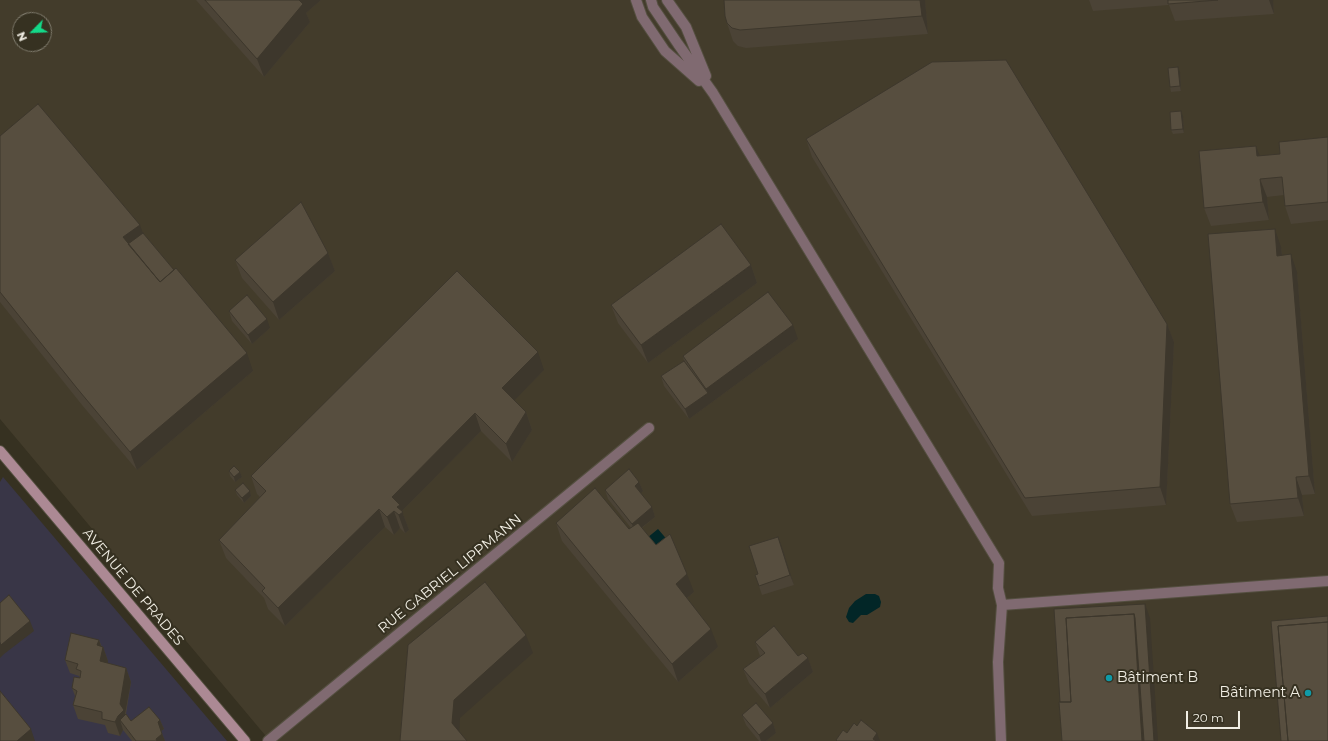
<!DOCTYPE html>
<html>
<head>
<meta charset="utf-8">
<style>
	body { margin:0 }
	#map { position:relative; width:1328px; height:741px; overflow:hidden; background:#363121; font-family:Montserrat,sans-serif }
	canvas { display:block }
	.north { position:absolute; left:12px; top:12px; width:40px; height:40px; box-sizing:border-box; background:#363121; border:1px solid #817d6f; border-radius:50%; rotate:246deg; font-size:11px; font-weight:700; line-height:16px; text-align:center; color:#f1eee4 }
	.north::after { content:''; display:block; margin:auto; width:14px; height:18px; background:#14d989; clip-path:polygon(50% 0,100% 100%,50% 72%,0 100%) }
	.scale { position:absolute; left:1186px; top:711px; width:54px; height:18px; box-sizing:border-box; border:2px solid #f1eee4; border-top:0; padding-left:5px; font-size:12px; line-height:14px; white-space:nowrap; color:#f1eee4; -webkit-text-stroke:3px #363121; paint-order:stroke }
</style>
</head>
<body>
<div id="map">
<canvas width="1328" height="741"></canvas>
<div class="north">N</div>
<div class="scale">20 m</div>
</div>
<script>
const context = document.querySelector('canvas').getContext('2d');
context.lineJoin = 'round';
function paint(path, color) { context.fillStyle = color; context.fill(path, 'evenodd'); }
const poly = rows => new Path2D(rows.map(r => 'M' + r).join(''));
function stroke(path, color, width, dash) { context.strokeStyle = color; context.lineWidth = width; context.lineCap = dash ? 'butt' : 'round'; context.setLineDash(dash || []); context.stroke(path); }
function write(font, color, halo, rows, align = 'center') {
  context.font = font + ' Montserrat,sans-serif'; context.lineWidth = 4; context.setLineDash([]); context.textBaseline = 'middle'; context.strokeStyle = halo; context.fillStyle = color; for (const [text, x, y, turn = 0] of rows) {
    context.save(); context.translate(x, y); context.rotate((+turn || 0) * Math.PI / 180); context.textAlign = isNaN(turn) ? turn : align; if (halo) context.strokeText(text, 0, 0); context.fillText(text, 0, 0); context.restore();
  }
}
paint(poly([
	[3,477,227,741,0,741,0,482]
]), '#393647');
paint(poly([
	[0,0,1328,0,1328,741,270,741,0,419],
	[20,20,44,20,44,44,20,44]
]), '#433c2b');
paint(poly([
	[658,529,675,549,665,558,647,538],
	[866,594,875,594,879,596,881,602,880,607,867,615,861,615,853,623,849,622,846,617,849,608,855,601]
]), '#022627');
const street = poly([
	[636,0,642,17,665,51,699,81],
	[651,0,653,7,678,44,713,93,999,563,998,588,1002,605,998,662,1001,741],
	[667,0,686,27,706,76],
	[1002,605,1328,581],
	[268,741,649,428]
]);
const secondary = poly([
	[0,451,245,741]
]);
stroke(street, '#544f40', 12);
stroke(secondary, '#544f40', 12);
stroke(street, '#806a71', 10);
stroke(secondary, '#ac8994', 10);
paint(poly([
	[196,0,321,0,306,13,310,22,264,77],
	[724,0,925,0,928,34,746,48,738,46,733,41,727,23],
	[1089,0,1273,0,1274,14,1175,21,1169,5,1093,11],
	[1180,72,1181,91,1171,92,1170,87],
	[1183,116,1184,133,1173,134,1171,130],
	[0,136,143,233,174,270,253,371,137,470,82,405,0,302],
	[1328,137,1328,220,1291,224,1285,206,1284,195,1267,197,1269,220,1211,226,1204,208,1260,156,1280,154],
	[806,139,1167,324,1174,342,1166,505,1032,516,812,157],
	[1281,247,1282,255,1297,272,1315,494,1302,495,1304,516,1237,522,1230,504],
	[328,253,335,271,279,320,242,278,235,260],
	[751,265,757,283,648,363,618,323,611,305],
	[229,311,270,328,252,344,232,321],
	[798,339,689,419,664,386,661,376,684,361,683,356],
	[544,370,514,400,526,412,532,430,512,462,481,431,402,511,409,530,405,533,400,528,394,535,385,527,285,626,268,609,264,598,226,558,219,540,260,497,257,494,251,476],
	[229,471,240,472,242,477,235,482,230,476],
	[639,482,643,491,640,493,652,507,655,517,642,528,694,592,687,598,718,647,678,682,562,541,556,523,629,529,631,528,608,499,605,490],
	[235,490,250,491,251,496,244,503,237,495],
	[782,547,794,585,762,595,759,586,758,574],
	[99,640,102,647,103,647,108,661,107,663,126,668,131,682,126,714,131,721,160,720,164,729,161,731,165,741,132,741,123,730,120,736,108,733,105,725,78,719,73,705,75,696,72,688,80,678,79,676,70,673,65,660],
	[755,642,808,658,813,672,770,708,749,683,743,669,760,656],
	[742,715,773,723,776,733,766,741,759,741,746,725]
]), '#4b4336');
paint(poly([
	[298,0,321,0,306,13,310,22,264,77,257,59],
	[920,0,925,0,928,34,922,16],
	[1269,0,1273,0,1274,14],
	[1178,67,1180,72,1181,91,1180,86],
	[1181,111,1183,116,1184,133,1183,129],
	[1256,146,1263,164,1257,156],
	[1260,179,1267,197,1269,220,1263,202],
	[140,225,146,242,132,253,123,237],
	[1275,229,1281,247,1284,273,1277,256],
	[328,253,335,271,279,320,273,302],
	[1291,254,1297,272,1315,494,1309,476],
	[751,265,757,283,648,363,641,345],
	[267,319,270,328,252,344,248,335],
	[1167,324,1174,342,1166,505,1160,487],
	[793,325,798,339,689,419,685,409,708,393,706,389],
	[538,352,544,370,509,406,502,388],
	[247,353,253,371,137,470,130,452],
	[526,412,532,430,512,462,506,444],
	[475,413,481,431,402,511,409,530,405,533,392,497],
	[240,472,242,477,235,482,234,477],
	[1296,477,1302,495,1304,516,1298,498],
	[639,482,643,491,638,496,635,486],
	[250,491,251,496,244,503,242,498],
	[652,507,655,517,635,533,632,524],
	[379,509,385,527,285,626,278,608],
	[394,511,400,528,394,535,387,517],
	[778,537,782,547,794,585,790,575],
	[687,574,694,592,682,602,676,584],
	[1145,604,1150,618,1158,741,1154,741],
	[1134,614,1140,632,1148,741,1142,741],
	[30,621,34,631,4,654,1,645],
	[711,629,718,647,678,682,672,664],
	[526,635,533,653,460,718,459,741,452,723,454,700],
	[99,640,102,649,103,647,108,661,105,675,100,661,97,645],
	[0,642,4,654,0,658],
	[808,658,813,672,770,708,765,694],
	[126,668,131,682,125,714,129,723,120,720,123,730,120,736,115,722,120,704],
	[160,720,164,729,161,731,165,741,157,741,156,739,158,722],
	[773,723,776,733,766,741,761,741,759,735],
	[31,729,35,741,17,741],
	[877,733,880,741,874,741,873,739]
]), '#3d372c');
const building = poly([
	[205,0,299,0,303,4,257,59,205,0],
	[724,0,920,0,922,16,740,30,732,28,727,23,725,16,724,0],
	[1168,0,1218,0,1168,4,1168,0],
	[1006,60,1167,324,1160,487,1025,498,806,139,932,62,1006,60],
	[1178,67,1180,86,1170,87,1168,68,1178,67],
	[38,104,140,225,123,237,160,282,176,268,247,353,130,452,76,387,0,292,0,136,38,104],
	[1181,111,1183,129,1171,130,1170,112,1181,111],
	[1328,137,1328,202,1285,206,1282,177,1260,179,1263,202,1204,208,1199,151,1256,146,1257,156,1280,154,1279,142,1328,137],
	[301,202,328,253,273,302,235,260,301,202],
	[721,224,751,265,641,345,611,305,721,224],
	[1275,229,1277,256,1291,254,1309,476,1296,477,1298,498,1230,504,1208,234,1275,229],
	[143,233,174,270,160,282,128,244,143,233],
	[457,271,538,352,502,388,526,412,506,444,475,413,392,497,400,505,397,507,403,512,399,515,394,511,387,517,379,509,278,608,262,591,265,588,219,540,266,491,251,476,457,271],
	[768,292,793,325,706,389,683,356,768,292],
	[247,295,267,319,248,335,229,311,247,295],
	[684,361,708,393,685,409,661,376,684,361],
	[234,466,240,472,234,477,229,471,234,466],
	[629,469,639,482,635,486,652,507,632,524,605,490,629,469],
	[243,483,250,491,242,498,235,490,243,483],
	[595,488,629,529,638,523,656,545,670,534,687,574,676,584,711,629,672,664,556,523,595,488],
	[778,537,790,575,759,586,755,575,758,574,749,546,778,537],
	[485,582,526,635,454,700,452,723,467,741,400,741,408,645,485,582],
	[9,595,30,621,1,645,0,642,0,603,9,595],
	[1145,604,1154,741,1144,741,1135,618,1134,614,1066,618,1071,702,1060,702,1054,609,1145,604],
	[1134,614,1142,741,1062,741,1059,702,1071,702,1066,618,1134,614],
	[1328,616,1328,622,1278,626,1288,741,1281,741,1271,621,1328,616],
	[1328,622,1328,741,1288,741,1278,626,1328,622],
	[774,626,798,656,803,653,808,658,765,694,743,669,765,653,755,642,774,626],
	[71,633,99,640,97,645,103,647,100,661,126,668,120,704,124,710,118,716,115,722,102,719,102,712,73,705,77,691,72,688,74,677,80,678,81,671,76,669,78,664,65,660,71,633],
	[0,691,31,729,17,741,0,741,0,691],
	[756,703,773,723,759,735,742,715,756,703],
	[149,707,160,720,158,722,162,734,156,739,157,741,136,741,120,720,126,714,131,721,149,707],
	[861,720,877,733,873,739,876,741,837,741,836,740,843,730,847,733,854,723,857,726,861,720]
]);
paint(building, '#574e3f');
stroke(building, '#3d372c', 1);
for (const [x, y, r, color] of [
	[1109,678,4,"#0f9aa8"],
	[1308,693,4,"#0f9aa8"]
]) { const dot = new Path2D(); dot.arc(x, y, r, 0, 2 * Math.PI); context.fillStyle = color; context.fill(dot); stroke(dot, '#363121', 1.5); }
write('14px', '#f1eee4', '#363121', [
	["RUE GABRIEL LIPPMANN",450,574,-39],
	["AVENUE DE PRADES",133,587,50]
]);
write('14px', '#f1eee4', '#363121', [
	["Bâtiment B",1117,678],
	["Bâtiment A",1300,693,"right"]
], 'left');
</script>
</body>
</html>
